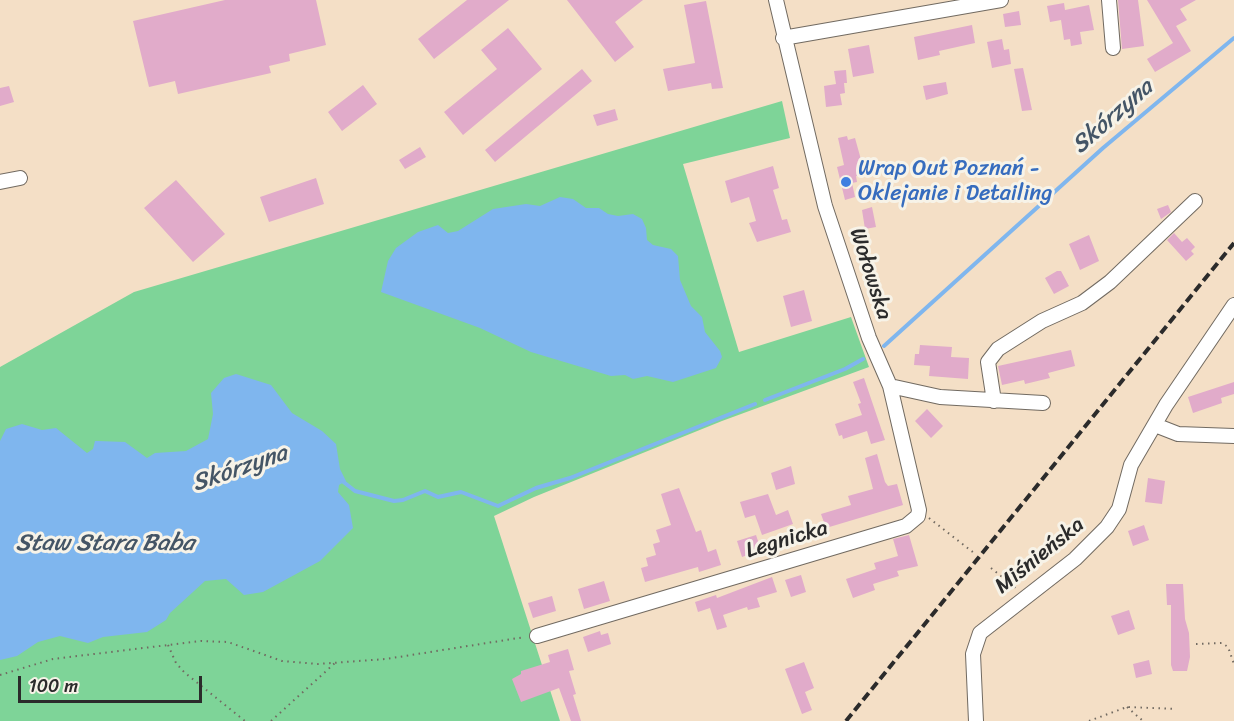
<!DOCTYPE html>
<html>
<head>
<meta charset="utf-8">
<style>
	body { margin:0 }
	#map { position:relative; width:1234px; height:721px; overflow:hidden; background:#f4dfc6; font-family:Sriracha,sans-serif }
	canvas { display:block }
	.scale { position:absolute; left:18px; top:676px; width:184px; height:27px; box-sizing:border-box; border:3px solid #2b2b2b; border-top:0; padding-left:8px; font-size:18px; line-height:21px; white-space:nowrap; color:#2b2b2b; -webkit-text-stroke:4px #f7f3e8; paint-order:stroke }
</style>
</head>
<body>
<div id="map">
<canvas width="1234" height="721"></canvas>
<div class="scale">100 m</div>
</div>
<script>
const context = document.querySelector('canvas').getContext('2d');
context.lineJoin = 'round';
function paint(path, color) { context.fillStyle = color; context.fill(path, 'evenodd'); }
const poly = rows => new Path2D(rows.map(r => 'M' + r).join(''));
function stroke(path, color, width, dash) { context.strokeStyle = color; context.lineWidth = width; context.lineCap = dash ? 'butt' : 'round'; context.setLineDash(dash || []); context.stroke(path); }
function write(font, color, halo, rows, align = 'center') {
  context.font = font + ' Sriracha,sans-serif'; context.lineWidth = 6; context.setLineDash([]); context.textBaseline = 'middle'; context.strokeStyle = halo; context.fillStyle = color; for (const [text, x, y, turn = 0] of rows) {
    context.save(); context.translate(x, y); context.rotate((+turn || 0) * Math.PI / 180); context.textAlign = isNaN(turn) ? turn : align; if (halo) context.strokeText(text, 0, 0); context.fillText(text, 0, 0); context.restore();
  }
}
paint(poly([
	[782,101,790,138,683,164,739,352,851,317,869,367,722,421,534,497,494,516,560,721,0,721,0,367,134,292]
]), '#7ed498');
paint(poly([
	[560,197,573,199,586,208,599,208,608,214,618,216,633,214,642,219,646,228,647,240,653,245,671,249,678,256,680,280,691,306,702,317,705,332,720,351,722,357,716,368,673,382,647,376,633,379,625,375,611,376,531,352,480,328,381,292,388,261,396,248,418,232,438,225,448,233,458,231,493,209,526,204,540,206],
	[236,374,271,385,292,413,322,431,336,444,340,469,346,481,339,485,338,492,349,505,353,528,320,561,263,592,244,595,226,579,205,581,170,613,166,620,147,632,103,637,88,643,60,636,38,642,17,656,0,660,0,441,6,429,22,424,42,430,56,428,87,453,93,449,95,441,98,441,125,442,147,458,155,453,186,451,208,439,213,414,211,393,224,378]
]), '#7fb6ee');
stroke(poly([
	[884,346,1103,148,1234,38],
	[765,400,845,369,863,359],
	[341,480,355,491,394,501,403,500,425,491,438,497,461,492,498,506,536,488,570,478,755,404]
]), '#7fb6ee', 4);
paint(poly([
	[225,0,316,0,326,45,289,54,290,61,269,66,271,73,178,94,175,81,149,87,133,21],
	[467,0,509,0,434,59,418,39],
	[567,0,643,0,615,22,634,47,615,62],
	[1118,0,1138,0,1144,46,1122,49],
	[1147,0,1196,0,1180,9,1187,20,1176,26,1191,51,1155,72,1147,59,1173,43],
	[706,1,723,88,712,89,711,83,668,91,663,69,695,63,684,5],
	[1064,3,1065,10,1089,5,1094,30,1080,32,1082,44,1071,46,1070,39,1064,40,1061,20,1050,22,1047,6],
	[1019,11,1021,25,1005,27,1003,14],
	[972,25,975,43,939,51,940,55,918,60,914,37],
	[508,28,542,69,463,135,444,112,497,69,481,50],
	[1002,39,1004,50,1009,49,1011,64,992,68,987,42],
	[869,45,874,73,853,77,848,49],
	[1023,68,1032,110,1022,111,1014,69],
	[582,69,592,81,495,162,485,150],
	[846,70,847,83,844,83,845,93,840,94,842,105,826,107,824,86,836,84,834,71],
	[946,82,948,94,926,100,923,86],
	[363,85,377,104,342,131,328,112],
	[9,86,14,102,0,106,0,88],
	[615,109,618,120,597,126,593,115],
	[847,136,848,140,855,138,865,174,856,176,857,182,852,183,855,197,845,200,837,167,844,165,838,138],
	[420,147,426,157,405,169,399,160],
	[773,166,779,188,773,190,782,220,787,219,791,232,757,242,749,223,756,221,749,197,731,203,725,181],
	[316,178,324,204,269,222,260,197],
	[176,180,225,234,193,262,144,208],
	[1168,205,1171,212,1161,219,1157,209],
	[872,207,876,227,865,229,862,210],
	[1174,233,1182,242,1187,238,1195,247,1191,251,1194,254,1186,261,1167,240],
	[1089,235,1099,261,1080,270,1069,244],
	[1057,271,1061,271,1069,286,1054,294,1045,278],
	[804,290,812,321,791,327,783,296],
	[920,345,952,347,951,357,969,358,968,379,929,376,930,366,914,365,915,354,919,354],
	[1071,350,1075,366,1048,373,1050,378,1025,384,1024,380,1002,385,998,366],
	[864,378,885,440,871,444,867,431,843,439,842,435,839,436,835,424,862,415,858,404,861,403,853,382],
	[1234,382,1234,394,1221,398,1222,403,1193,413,1188,397],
	[927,409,943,426,931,438,915,421],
	[877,454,885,482,888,486,897,484,903,505,826,528,821,514,851,505,848,496,873,489,865,458],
	[791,466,795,484,776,490,771,473],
	[1148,478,1165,481,1162,504,1145,502],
	[679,488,696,532,701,530,708,552,716,549,721,565,699,572,698,567,645,582,641,568,648,566,646,558,656,555,653,544,660,542,656,530,671,525,661,494],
	[768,494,776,515,788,510,793,524,762,535,755,515,745,518,740,502],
	[1144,525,1149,540,1133,546,1128,531],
	[756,535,761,550,742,557,737,541],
	[909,535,918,566,897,571,899,576,873,584,875,590,853,598,846,579,876,569,874,563,898,556,893,539],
	[801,575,806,592,791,597,785,580],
	[772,577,777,592,757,598,760,607,748,610,747,607,723,615,727,627,717,630,710,608,698,612,695,602,716,595,717,598],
	[604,581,610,601,584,609,578,589],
	[1166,584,1183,584,1185,619,1189,633,1190,657,1187,671,1173,671,1171,665,1171,605,1167,605],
	[552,596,556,611,533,618,528,603],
	[1129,610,1135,629,1118,635,1111,616],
	[600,631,601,635,608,633,611,644,588,652,583,637],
	[568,649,574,670,569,671,576,694,573,695,581,721,571,721,559,688,521,702,512,679,521,674,521,671,550,662,548,655],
	[1149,660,1152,674,1136,678,1133,664],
	[804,662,814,688,805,692,812,710,802,714,785,669]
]), '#e1abca');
const minor = poly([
	[1109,0,1113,48],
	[783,38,1001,0],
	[0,182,20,178],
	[890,386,940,397,1043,403],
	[994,401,988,362,998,349,1042,321,1082,303,1110,282,1195,201],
	[1155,425,1178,434,1234,436],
	[537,636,906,526,918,516,919,510,890,386,869,338,825,206,776,0],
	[976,721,973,654,980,633,1075,559,1107,527,1119,509,1131,465,1166,405,1234,305]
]);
stroke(minor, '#716a61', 16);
stroke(poly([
	[929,518,974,553],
	[991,568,1016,588],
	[1196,644,1222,643,1228,647,1234,664],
	[168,645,176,663,184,672,245,721],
	[0,675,53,659,201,641,228,642,282,661,318,664,386,659,525,637],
	[1127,707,1143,721],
	[271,721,335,663],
	[1089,721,1127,707,1175,709]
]), '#716a61', 2, [1.5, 4.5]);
stroke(minor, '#fff', 14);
stroke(poly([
	[846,721,1234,243]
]), '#2b2b2b', 4, [9, 4.5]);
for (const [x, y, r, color] of [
	[846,182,6,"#3f7fe0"]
]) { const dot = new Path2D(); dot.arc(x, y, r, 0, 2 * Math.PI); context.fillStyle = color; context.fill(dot); stroke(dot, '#f7f3e8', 2); }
write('22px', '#366cbe', '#f7f3e8', [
	["Wrap Out Poznań -",858,169],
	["Oklejanie i Detailing",858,194]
], 'left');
write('22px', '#2b2b2b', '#f7f3e8', [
	["Wołowska",870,274,72],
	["Legnicka",787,540,-17],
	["Miśnieńska",1040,556,-39]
]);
write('italic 24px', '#456', '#f7f3e8', [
	["Skórzyna",1113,117,-41],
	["Skórzyna",240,469,-19],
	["Staw Stara Baba",105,544]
]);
</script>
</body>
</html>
